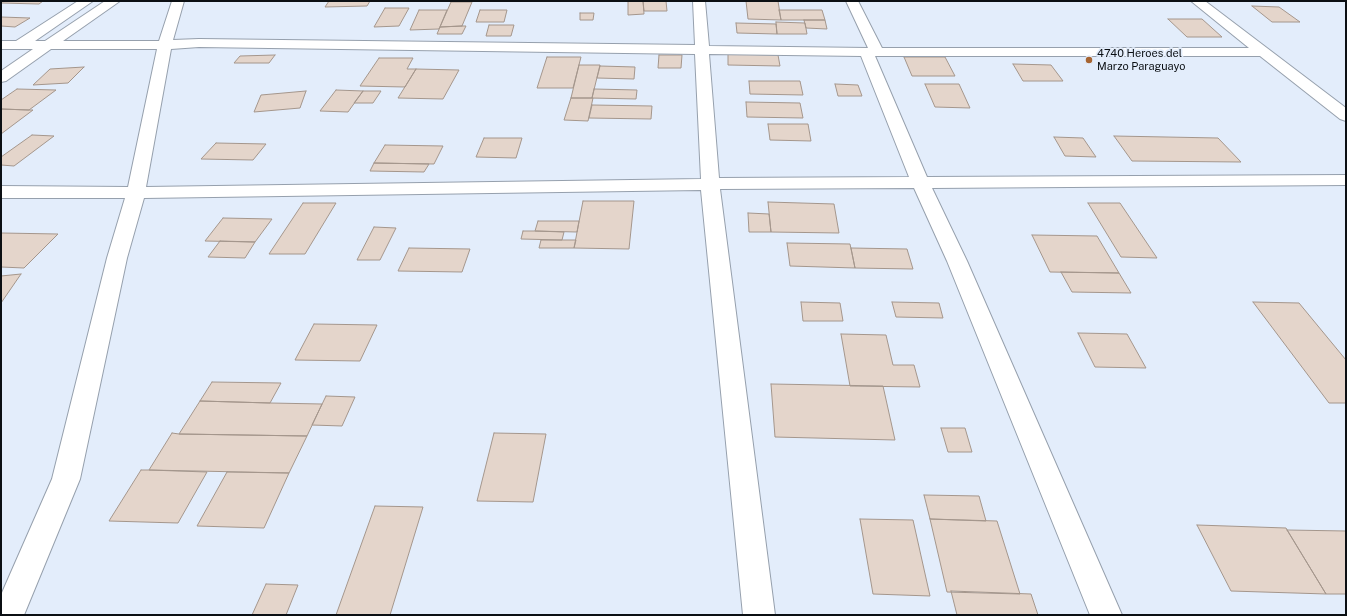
<!DOCTYPE html>
<html>
<head>
<meta charset="utf-8">
<style>
	body { margin:0 }
	#map { position:relative; width:1347px; height:616px; overflow:hidden; background:#e3edfb; font-family:"Public Sans",sans-serif }
	canvas { display:block }
	.frame { position:absolute; inset:0; border:2px solid #0b0f13; pointer-events:none }
</style>
</head>
<body>
<div id="map">
<canvas width="1347" height="616"></canvas>
<div class="frame"></div>
</div>
<script>
const context = document.querySelector('canvas').getContext('2d');
context.lineJoin = 'round';
function paint(path, color) { context.fillStyle = color; context.fill(path, 'evenodd'); }
const poly = rows => new Path2D(rows.map(r => 'M' + r).join(''));
function stroke(path, color, width, dash) { context.strokeStyle = color; context.lineWidth = width; context.lineCap = dash ? 'butt' : 'round'; context.setLineDash(dash || []); context.stroke(path); }
function write(font, color, halo, rows, align = 'center') {
  context.font = font + ' "Public Sans",sans-serif'; context.lineWidth = 3.5; context.setLineDash([]); context.textBaseline = 'middle'; context.strokeStyle = halo; context.fillStyle = color; for (const [text, x, y, turn = 0] of rows) {
    context.save(); context.translate(x, y); context.rotate((+turn || 0) * Math.PI / 180); context.textAlign = isNaN(turn) ? turn : align; if (halo) context.strokeText(text, 0, 0); context.fillText(text, 0, 0); context.restore();
  }
}
const building = poly([
	[1,1,43,1,39,4,1,3,1,1],
	[329,1,370,1,367,6,325,7,329,1],
	[628,1,643,1,644,14,628,15,628,1],
	[643,1,666,1,667,11,644,11,643,1],
	[746,1,778,1,781,20,748,19,746,1],
	[451,2,472,2,462,26,440,27,451,2],
	[1252,6,1279,7,1300,22,1272,22,1252,6],
	[385,8,409,8,399,26,374,27,385,8],
	[419,10,447,10,439,29,410,30,419,10],
	[480,10,507,10,504,22,476,22,480,10],
	[779,10,822,10,825,20,781,20,779,10],
	[580,13,594,13,593,20,580,20,580,13],
	[1,17,30,18,15,27,1,26,1,17],
	[1168,19,1202,19,1222,37,1187,37,1168,19],
	[804,20,825,20,827,29,806,28,804,20],
	[776,22,805,23,807,34,777,34,776,22],
	[736,23,776,24,777,34,737,33,736,23],
	[489,25,514,25,511,36,486,36,489,25],
	[462,26,466,26,462,34,437,34,440,27,462,26],
	[728,54,778,55,780,66,728,65,728,54],
	[275,55,269,63,234,63,240,56,275,55],
	[659,55,682,55,681,68,658,68,659,55],
	[547,57,581,57,573,88,537,88,547,57],
	[904,57,945,57,955,76,912,76,904,57],
	[379,58,413,58,407,69,416,69,405,87,360,86,379,58],
	[1013,64,1051,65,1063,81,1023,81,1013,64],
	[579,65,600,65,592,98,571,98,579,65],
	[600,66,635,67,634,79,597,78,600,66],
	[84,67,68,83,33,85,50,69,84,67],
	[416,69,459,70,443,99,398,98,416,69],
	[749,81,800,81,803,95,750,94,749,81],
	[835,84,858,85,862,96,838,96,835,84],
	[925,84,959,84,970,108,935,107,925,84],
	[17,89,56,90,29,110,1,109,1,100,17,89],
	[594,89,637,90,636,99,592,98,594,89],
	[336,90,363,91,348,112,320,111,336,90],
	[306,91,300,108,254,112,261,95,306,91],
	[363,91,381,91,373,103,354,103,363,91],
	[571,98,593,98,588,121,564,120,571,98],
	[746,102,800,103,803,118,747,117,746,102],
	[592,105,652,106,651,119,589,118,592,105],
	[1,109,29,110,33,110,1,134,1,109],
	[768,124,808,124,811,141,770,140,768,124],
	[32,135,54,136,14,166,1,165,1,157,32,135],
	[1114,136,1218,138,1241,162,1132,161,1114,136],
	[1054,137,1083,138,1096,157,1065,156,1054,137],
	[484,138,522,138,516,158,476,157,484,138],
	[216,143,266,144,253,160,201,159,216,143],
	[385,145,443,146,434,164,374,163,385,145],
	[374,163,429,164,424,172,370,171,374,163],
	[583,201,634,201,629,249,574,248,583,201],
	[768,202,834,204,839,233,771,232,768,202],
	[303,203,336,203,305,254,269,254,303,203],
	[1088,203,1120,203,1157,258,1121,257,1088,203],
	[748,213,769,214,771,232,749,232,748,213],
	[223,218,272,219,255,242,205,241,223,218],
	[538,221,579,221,577,232,535,231,538,221],
	[374,227,396,228,380,260,357,260,374,227],
	[523,231,535,231,564,232,562,240,521,239,523,231],
	[1,233,58,234,24,268,1,267,1,233],
	[1032,235,1097,236,1119,273,1050,272,1032,235],
	[541,240,576,240,574,248,539,248,541,240],
	[220,241,255,242,245,258,208,257,220,241],
	[787,243,850,244,855,268,790,266,787,243],
	[409,248,470,249,462,272,398,271,409,248],
	[851,248,907,249,913,269,855,268,851,248],
	[1061,272,1119,273,1131,293,1072,292,1061,272],
	[21,274,1,303,1,276,21,274],
	[801,302,840,303,843,321,803,321,801,302],
	[892,302,939,303,943,318,896,317,892,302],
	[1253,302,1299,303,1346,360,1346,403,1329,403,1253,302],
	[314,324,377,325,360,361,295,360,314,324],
	[1078,333,1127,334,1146,368,1095,367,1078,333],
	[841,334,886,335,893,365,914,365,920,387,850,386,841,334],
	[212,382,281,383,270,403,200,401,212,382],
	[771,384,883,386,895,440,775,437,771,384],
	[326,396,355,397,342,426,312,425,326,396],
	[200,401,270,403,322,404,307,436,179,434,200,401],
	[941,428,965,428,972,452,948,452,941,428],
	[172,433,179,434,307,436,289,473,149,470,172,433],
	[494,433,546,434,533,502,477,501,494,433],
	[141,470,149,470,207,472,178,523,109,521,141,470],
	[227,472,289,473,264,528,197,526,227,472],
	[924,495,979,496,986,521,930,519,924,495],
	[375,506,423,507,390,615,336,615,375,506],
	[860,519,913,520,930,596,873,594,860,519],
	[930,519,997,521,1020,594,947,592,930,519],
	[1197,525,1286,528,1326,594,1231,591,1197,525],
	[1287,530,1346,531,1346,594,1326,594,1287,530],
	[266,584,298,585,286,615,252,615,266,584],
	[951,591,1031,594,1038,615,957,615,951,591]
]);
paint(building, '#e4d5cb');
stroke(building, '#a4968c', 1);
const minor = poly([
	[78,1,93,1,35,41,45,41,105,1,120,1,63,41,159,41,172,1,184,1,173,40,199,39,695,45,693,1,705,1,709,46,868,48,846,1,858,1,882,48,1249,48,1191,1,1205,1,1346,108,1346,121,1340,119,1260,56,875,56,927,177,1346,175,1346,185,932,188,967,261,1122,615,1090,615,947,261,914,188,720,189,775,615,743,615,701,190,144,198,127,258,80,479,24,615,1,615,1,595,52,479,107,258,125,198,1,198,1,186,128,187,157,49,51,49,6,81,1,82,1,71,33,49,1,49,1,41,16,41,78,1],
	[199,47,695,54,701,179,146,187,171,49,199,47],
	[709,54,861,56,909,177,719,178,709,54]
]);
stroke(minor, '#96a0ad', 2);
paint(minor, '#fff');
for (const [x, y, r, color] of [
	[1089,60,4,"#a66431"]
]) { const dot = new Path2D(); dot.arc(x, y, r, 0, 2 * Math.PI); context.fillStyle = color; context.fill(dot); stroke(dot, '#e3edfb', 1.5); }
write('11px', '#0b0f13', '#e3edfb', [
	["4740 Heroes del",1097,54],
	["Marzo Paraguayo",1097,67]
], 'left');
</script>
</body>
</html>
